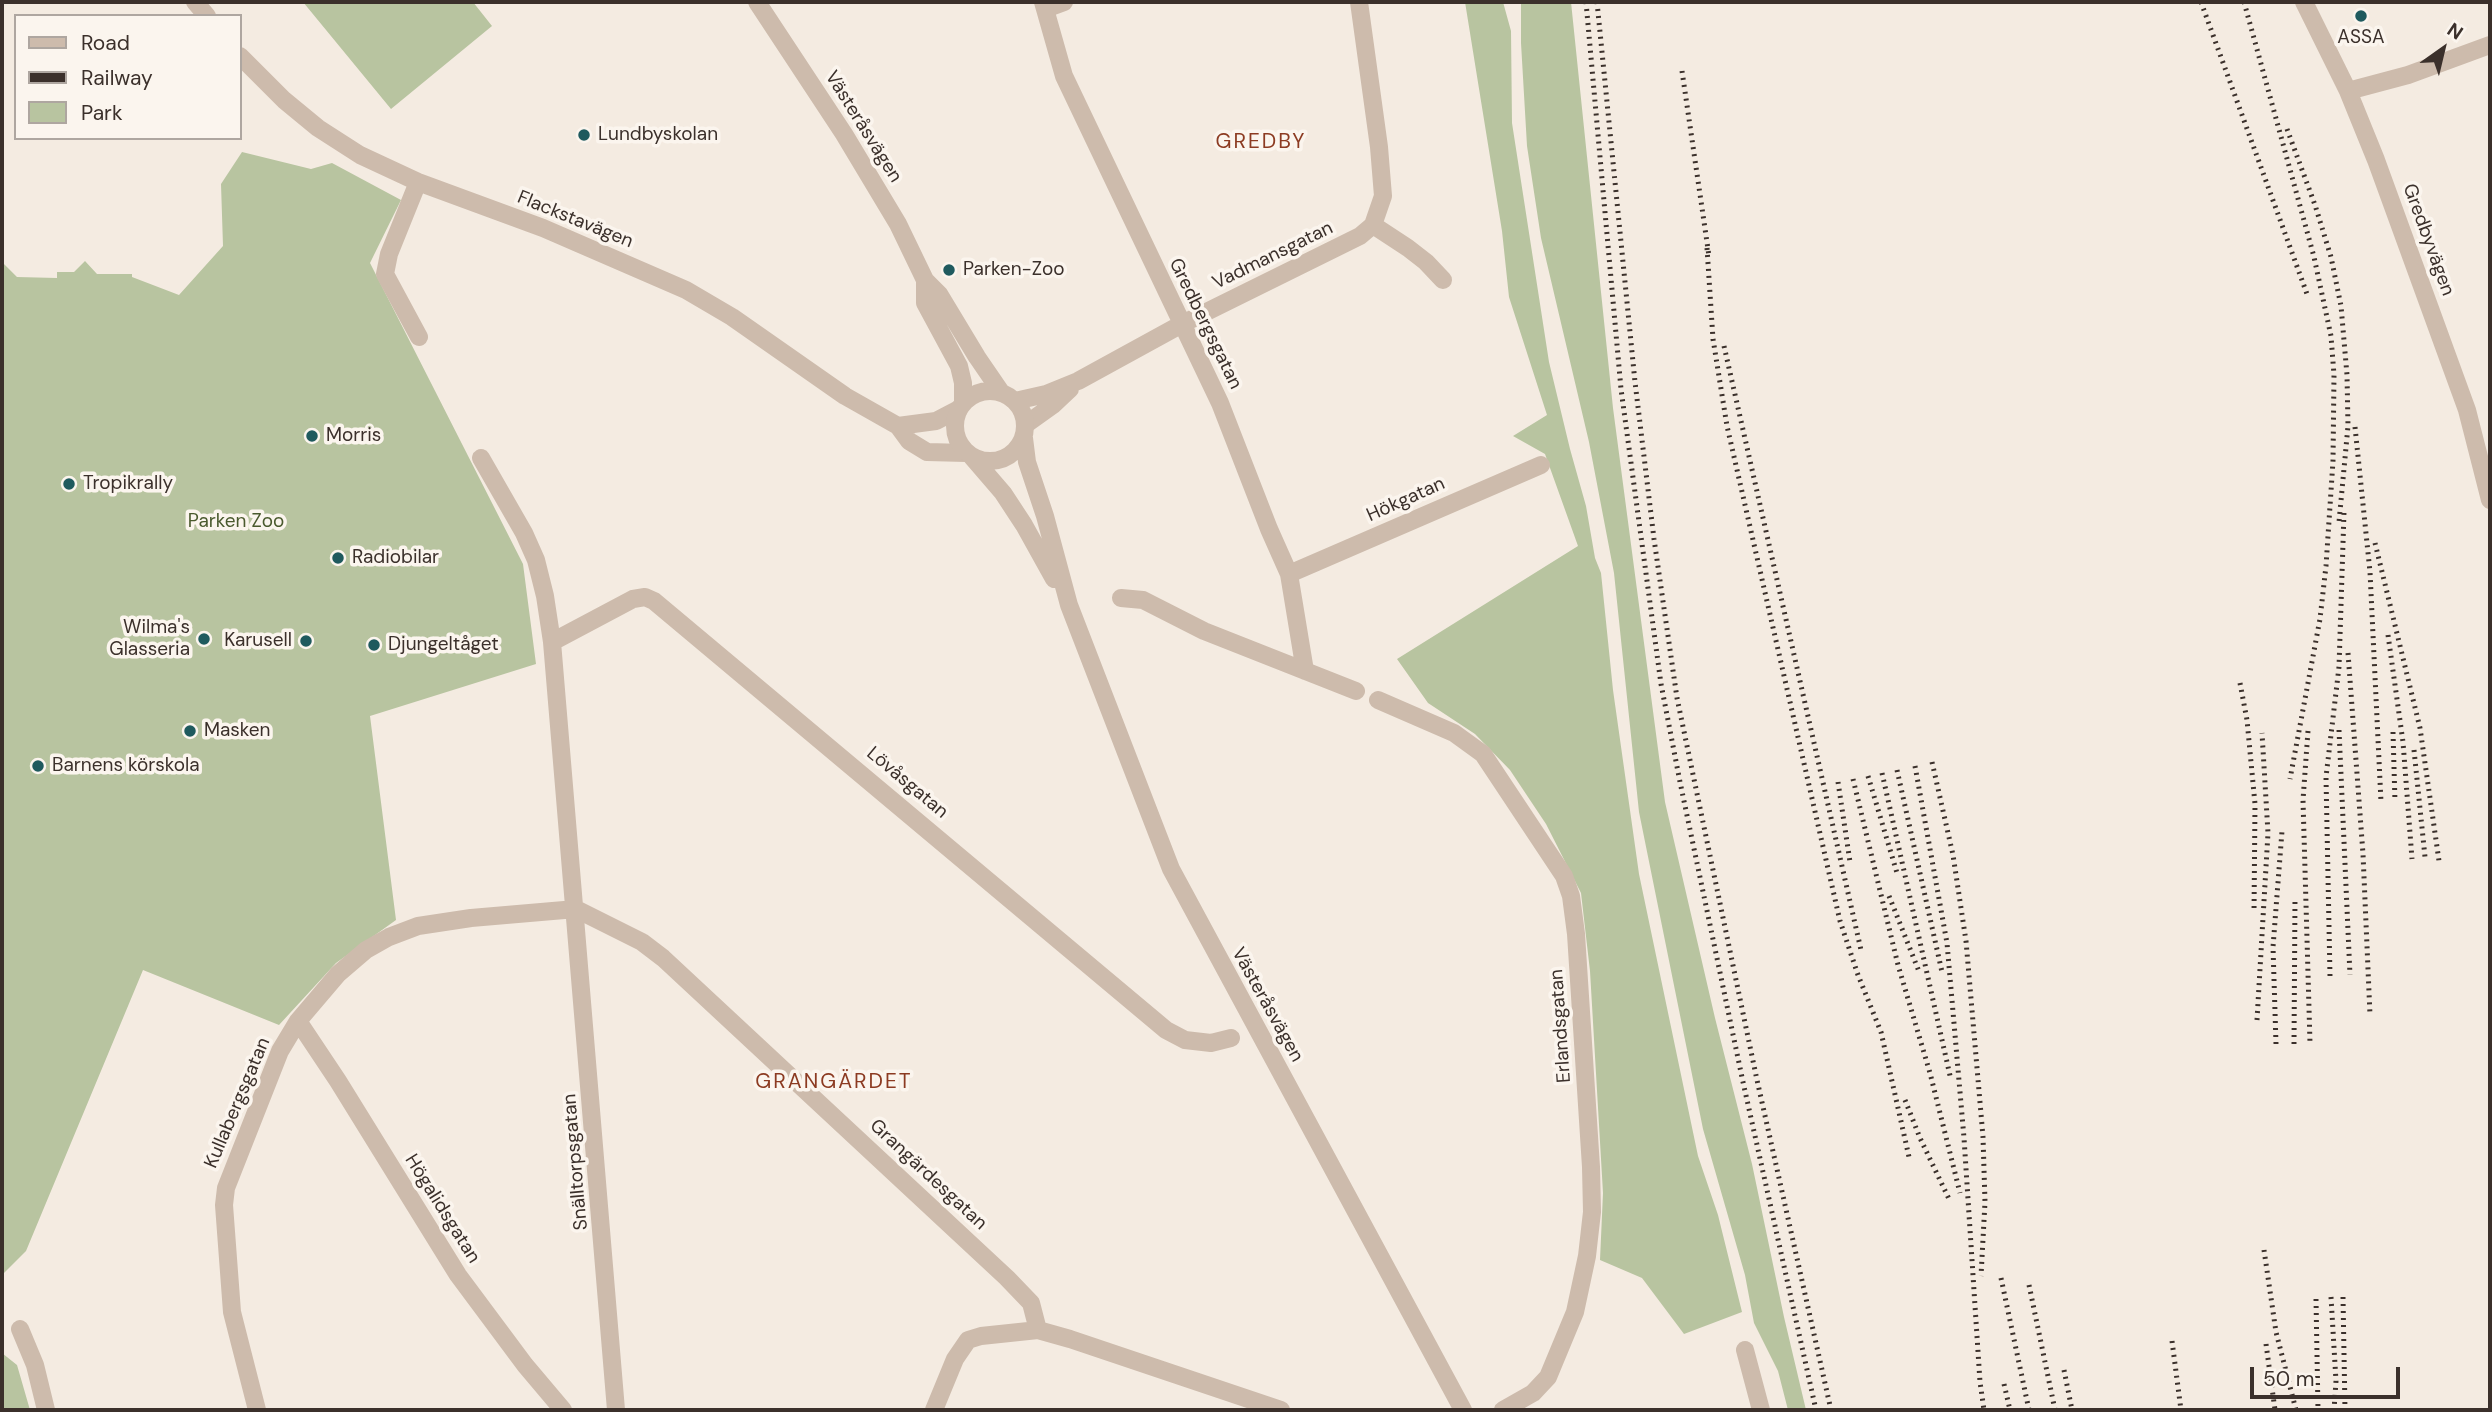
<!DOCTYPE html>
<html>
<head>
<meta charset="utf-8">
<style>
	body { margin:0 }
	#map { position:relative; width:2492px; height:1412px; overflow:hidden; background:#f4ebe1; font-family:"DM Sans",sans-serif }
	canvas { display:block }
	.frame { position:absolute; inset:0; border:4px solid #3b302b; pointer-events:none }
	.legend { position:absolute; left:14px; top:14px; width:228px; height:126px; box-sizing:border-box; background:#fbf5ee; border:2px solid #aea6a0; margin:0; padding:9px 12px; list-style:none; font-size:21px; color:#3b302b }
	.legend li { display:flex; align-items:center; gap:14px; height:35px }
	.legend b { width:35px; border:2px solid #aea6a0 }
	.north { position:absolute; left:2408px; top:14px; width:70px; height:70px; -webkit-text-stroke:5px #fbf5ee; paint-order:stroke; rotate:34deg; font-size:19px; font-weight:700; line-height:28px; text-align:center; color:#3b302b }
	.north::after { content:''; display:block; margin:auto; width:24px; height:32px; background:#3b302b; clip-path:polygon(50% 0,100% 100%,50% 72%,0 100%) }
	.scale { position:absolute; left:2250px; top:1367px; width:150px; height:32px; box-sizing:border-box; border:4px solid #3b302b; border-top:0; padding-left:9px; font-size:21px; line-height:24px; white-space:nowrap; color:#3b302b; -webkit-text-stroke:5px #fbf5ee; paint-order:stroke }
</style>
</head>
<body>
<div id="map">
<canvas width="2492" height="1412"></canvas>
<div class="frame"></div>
<ul class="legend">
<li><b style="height:9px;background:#cdbbac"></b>Road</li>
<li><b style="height:9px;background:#3b302b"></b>Railway</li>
<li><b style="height:19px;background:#b8c4a0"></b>Park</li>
</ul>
<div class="north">N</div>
<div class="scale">50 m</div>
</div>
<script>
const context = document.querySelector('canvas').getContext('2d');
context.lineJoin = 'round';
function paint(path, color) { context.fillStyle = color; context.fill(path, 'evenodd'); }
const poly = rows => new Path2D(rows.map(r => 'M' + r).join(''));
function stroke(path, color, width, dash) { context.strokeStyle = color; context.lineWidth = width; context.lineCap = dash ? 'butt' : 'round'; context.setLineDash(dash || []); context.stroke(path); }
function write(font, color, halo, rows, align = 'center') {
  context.font = font + ' "DM Sans",sans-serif'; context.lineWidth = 7; context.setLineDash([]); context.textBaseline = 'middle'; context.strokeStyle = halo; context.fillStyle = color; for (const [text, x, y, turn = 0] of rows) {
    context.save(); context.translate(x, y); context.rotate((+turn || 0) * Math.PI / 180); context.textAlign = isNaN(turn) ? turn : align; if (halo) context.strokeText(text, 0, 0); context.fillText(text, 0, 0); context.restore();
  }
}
paint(poly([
	[303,2,473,2,492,26,391,109],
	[1465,2,1503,2,1511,31,1512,123,1549,362,1570,449,1586,506,1595,558,1601,573,1613,690,1639,874,1698,1156,1718,1215,1742,1312,1684,1334,1642,1278,1600,1260,1603,1193,1590,971,1581,893,1546,824,1510,770,1475,734,1428,703,1397,659,1578,546,1545,454,1513,436,1547,415,1509,297,1502,231],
	[1521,2,1571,2,1613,408,1665,802,1715,1018,1752,1164,1784,1317,1806,1410,1788,1410,1778,1371,1754,1323,1745,1275,1703,1129,1639,812,1614,573,1589,442,1541,238,1527,146,1521,43],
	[242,152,311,169,332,163,401,200,370,263,523,564,536,664,370,716,396,920,336,963,279,1025,143,970,26,1251,2,1275,2,262,17,277,57,278,57,272,74,272,85,261,97,274,132,274,132,277,179,295,223,246,221,184],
	[2,1353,17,1365,30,1410,2,1410]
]), '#b8c4a0');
stroke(poly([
	[195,2,207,16],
	[1043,2,1064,76,1220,403,1269,529,1289,574,1305,671],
	[2304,2,2348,91,2376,160,2467,410,2490,500],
	[1045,9,1064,2],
	[240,56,284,100,318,128,360,155,418,182,543,228,686,290,732,317,845,396,898,426,909,441,927,452,966,453],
	[2348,91,2408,75,2490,45],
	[418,182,389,254,385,274,419,337],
	[1373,225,1408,248,1426,262,1443,280],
	[1015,401,1046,394,1078,381,1182,324,1360,236,1373,225,1383,196,1379,147,1359,2],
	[1025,425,1053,405,1070,389],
	[898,426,936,421,959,409],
	[481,458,524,533,536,560,545,596,552,642,616,1410],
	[1289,574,1541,465],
	[1121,598,1143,600,1204,631,1356,691],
	[552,642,633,599,645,597,654,601,1166,1030,1185,1040,1211,1043,1231,1038],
	[1378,700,1454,733,1483,754,1564,876,1571,896,1576,934,1591,1167,1592,1212,1587,1256,1575,1312,1548,1377,1533,1393,1503,1410],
	[576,909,642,942,663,958,1007,1278,1031,1303,1038,1330],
	[298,1021,338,1081,458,1275,525,1365,563,1410],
	[20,1329,35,1365,46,1410],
	[1745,1350,1761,1410],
	[257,1410,232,1312,224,1205,226,1188,280,1051,298,1021,338,974,366,950,389,937,418,926,471,918,576,909],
	[934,1410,955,1359,968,1340,981,1336,1038,1330,1070,1339,1281,1410]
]), '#cdbbac', 18);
stroke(poly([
	[757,2,844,134,898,224,925,280,939,294,977,357,1001,392],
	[925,280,925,303,959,366,963,383,963,403],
	'955 426a35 35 0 1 1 70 0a35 35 0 1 1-70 0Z',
	[1024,438,1027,462,1045,516,1069,605,1171,869,1463,1410],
	[972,457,1003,493,1024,525,1054,579]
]), '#cdbbac', 18);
stroke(poly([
	[1586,2,1621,389,1661,684,1680,782,1743,1082,1816,1410],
	[1597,2,1635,382,1654,539,1677,698,1757,1080,1831,1410],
	[2201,2,2307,294],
	[2244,2,2314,257,2331,336,2334,375,2333,461,2326,566,2320,619,2290,779],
	[1682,71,1709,256],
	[2287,129,2315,205,2331,257,2341,306,2347,375,2348,426,2339,522],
	[1707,248,1713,339,1727,426,1840,921,1858,975,1881,1032,1909,1157],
	[1724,346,1861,950],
	[2355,427,2370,572,2381,802],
	[2375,543,2420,728,2439,861],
	[2388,635,2403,742,2412,859],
	[2348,653,2363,854,2370,1015],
	[2240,683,2247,720,2255,804,2254,913],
	[2339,730,2350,975],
	[2308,731,2303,800,2310,1043],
	[2393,732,2395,802],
	[2414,750,2425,857],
	[1932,762,1953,855,1966,941,1983,1137,1985,1202,1981,1276],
	[1915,766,1947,943,1964,1138,1980,1382,1984,1410],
	[1897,770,1942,972],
	[1882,773,1951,1080],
	[1868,776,1897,873],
	[1853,779,1898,965,1930,1073,1960,1193],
	[1838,782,1850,862],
	[1889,896,1920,974],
	[2330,976,2326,777,2339,667,2344,512],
	[2257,1020,2268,833,2262,733],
	[2276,1044,2273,947,2282,831],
	[2294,1044,2295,898],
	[1905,1100,1920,1138,1949,1199],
	[2264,1250,2276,1332,2296,1410],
	[2001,1278,2029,1410],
	[2029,1285,2055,1410],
	[2331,1297,2336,1381,2334,1410],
	[2343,1297,2345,1410],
	[2316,1299,2318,1410],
	[2172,1341,2181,1410],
	[2266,1344,2275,1410],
	[2064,1370,2072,1410],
	[2004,1384,2010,1410]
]), '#3b302b', 5, [2, 5]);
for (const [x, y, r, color] of [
	[2361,16,7,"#1f5a5e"],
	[584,135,7,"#1f5a5e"],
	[949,270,7,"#1f5a5e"],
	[312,436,7,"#1f5a5e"],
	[69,484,7,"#1f5a5e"],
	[338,558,7,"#1f5a5e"],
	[204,639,7,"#1f5a5e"],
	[306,641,7,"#1f5a5e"],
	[374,645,7,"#1f5a5e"],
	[190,731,7,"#1f5a5e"],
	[38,766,7,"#1f5a5e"]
]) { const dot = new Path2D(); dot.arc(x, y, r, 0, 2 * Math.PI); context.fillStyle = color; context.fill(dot); stroke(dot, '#fbf5ee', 2.5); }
write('19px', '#3b302b', '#fbf5ee', [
	["ASSA",2361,38,"center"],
	["Lundbyskolan",598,135],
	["Parken-Zoo",963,270],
	["Morris",326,436],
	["Tropikrally",83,484],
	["Radiobilar",352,558],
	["Wilma's",190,628,"right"],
	["Glasseria",190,650,"right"],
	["Karusell",292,641,"right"],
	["Djungeltåget",388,645],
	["Masken",204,731],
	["Barnens körskola",52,766]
], 'left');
write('19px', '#3b302b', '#fbf5ee', [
	["Västeråsvägen",863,127,58],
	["Flackstavägen",575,220,22],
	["Gredbyvägen",2428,240,70],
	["Vadmansgatan",1273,256,-26],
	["Gredbergsgatan",1205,324,64],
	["Hökgatan",1406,500,-24],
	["Lövåsgatan",907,783,40],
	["Västeråsvägen",1267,1005,61],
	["Erlandsgatan",1561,1026,-94],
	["Kullabergsgatan",238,1103,-67],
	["Snälltorpsgatan",576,1162,-95],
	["Grangärdesgatan",928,1175,43],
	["Högalidsgatan",442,1209,58]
]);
write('19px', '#4a5a2e', '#fbf5ee', [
	["Parken Zoo",236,522]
]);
context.letterSpacing = '2px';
write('21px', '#8c3b22', '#fbf5ee', [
	["GREDBY",1261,142],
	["GRANGÄRDET",834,1082]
]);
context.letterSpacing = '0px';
</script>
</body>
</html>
